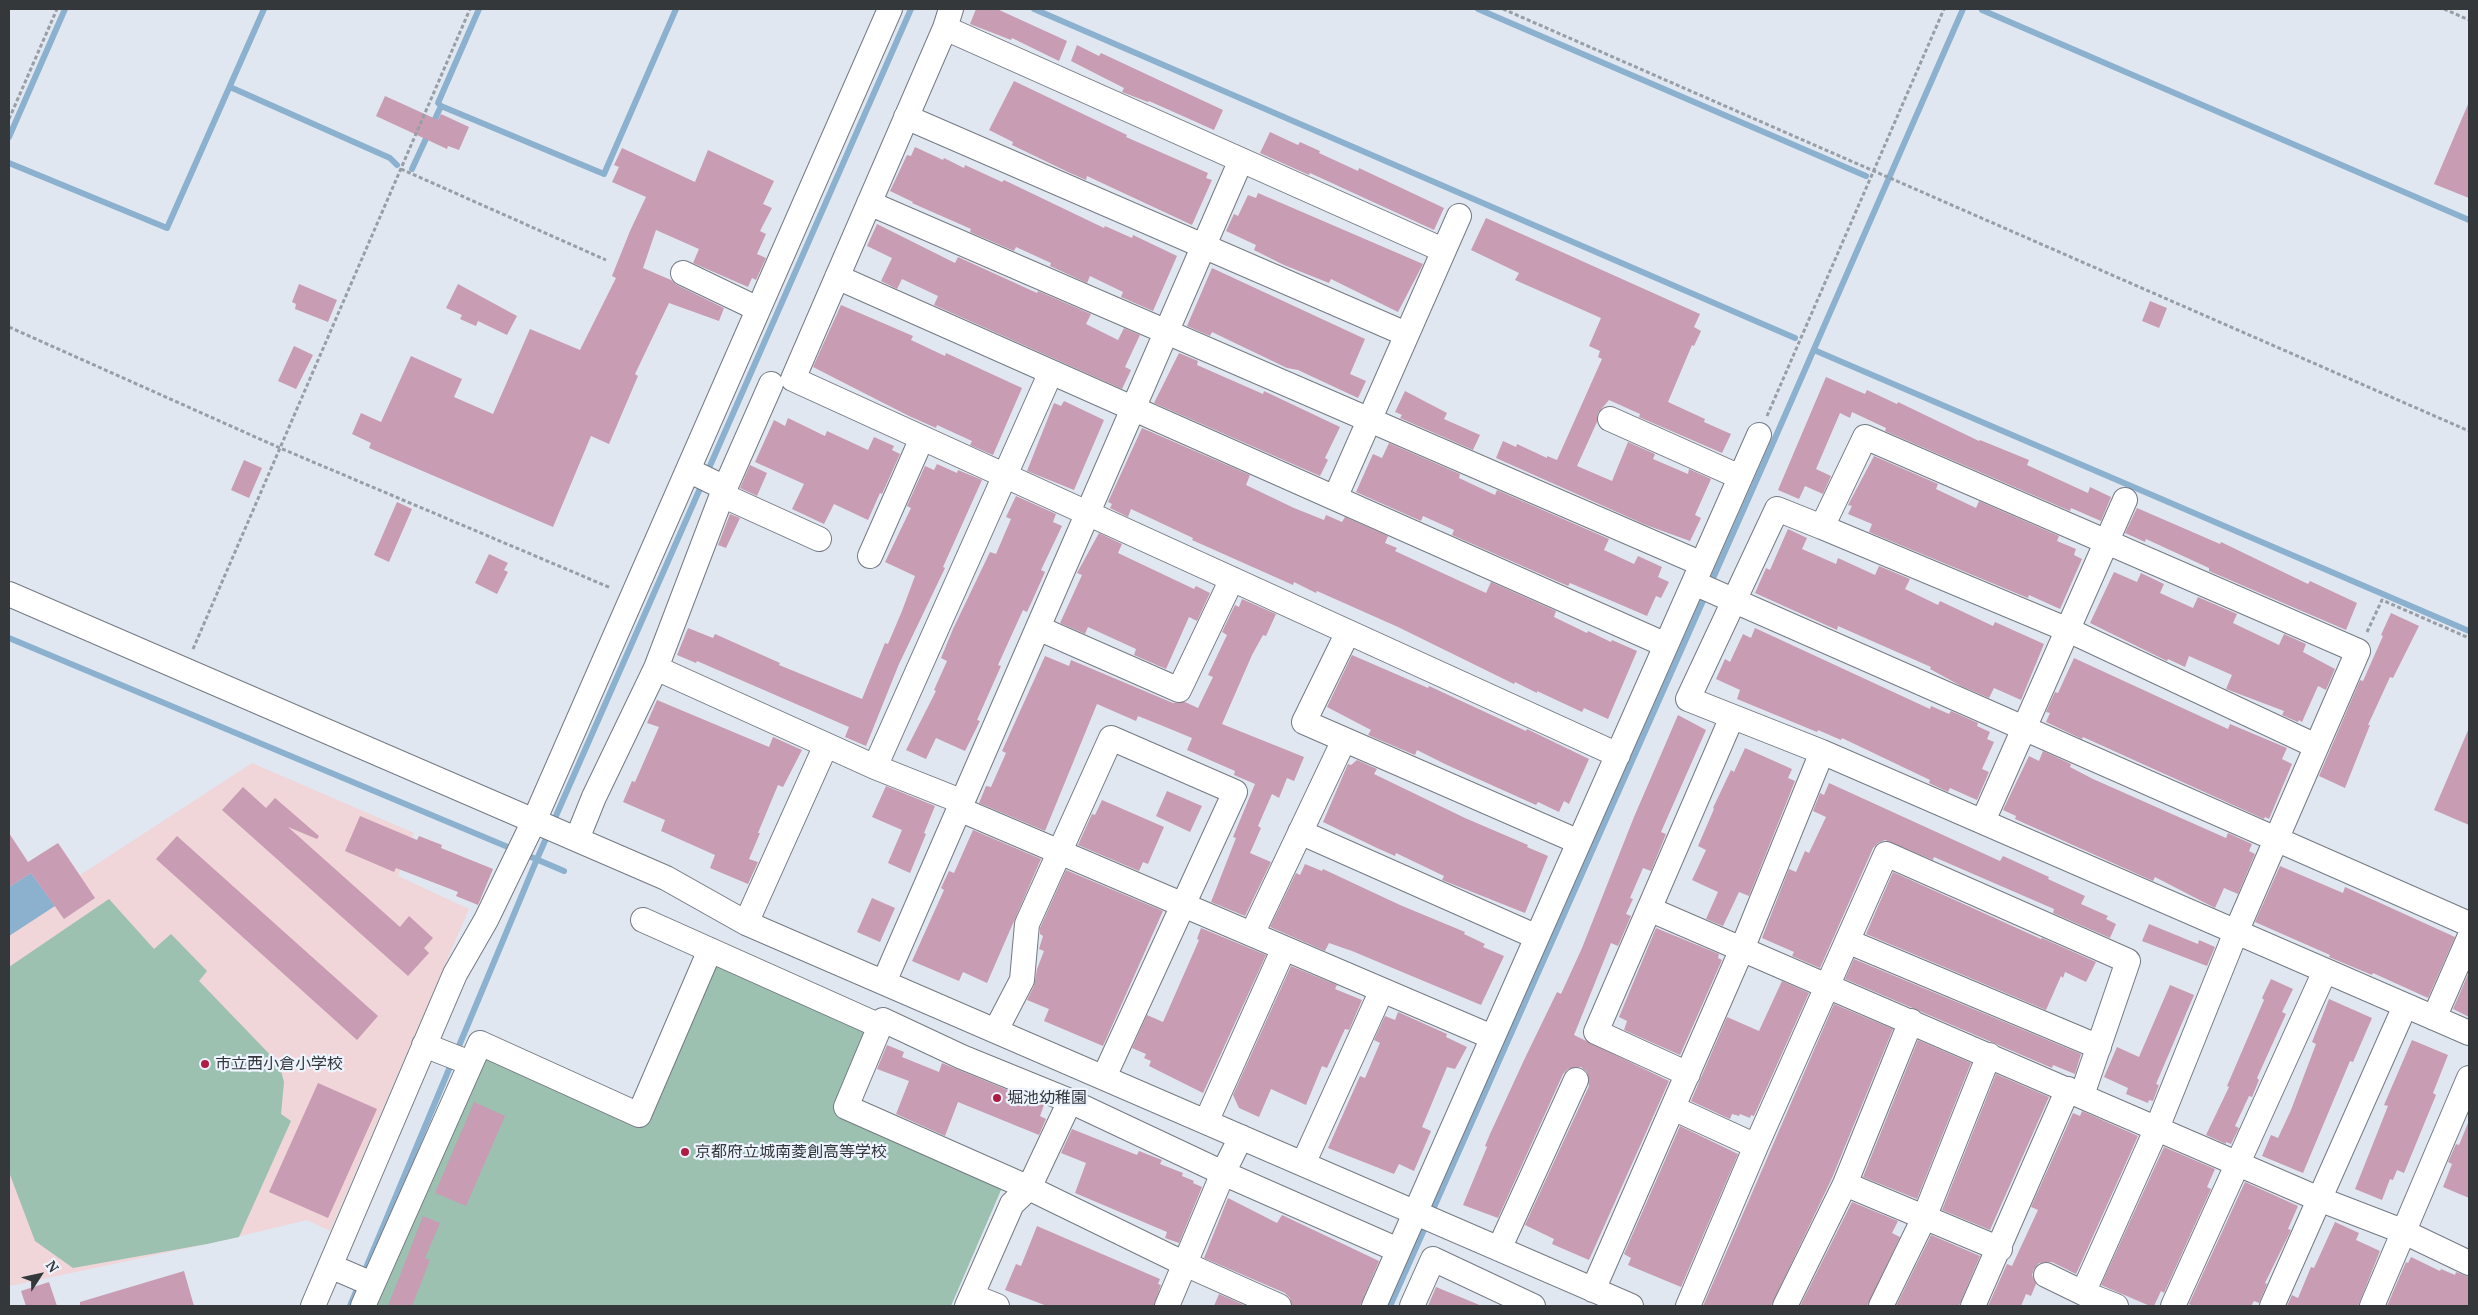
<!DOCTYPE html>
<html>
<head>
<meta charset="utf-8">
<style>
	body { margin:0 }
	#map { position:relative; width:2478px; height:1315px; overflow:hidden; background:#e0e7f1; font-family:"PT Serif",serif }
	canvas { display:block }
	.frame { position:absolute; inset:0; border:10px solid #35383b; pointer-events:none }
	.north { position:absolute; left:15px; top:1250px; width:50px; height:50px; -webkit-text-stroke:4px #eef4fe; paint-order:stroke; rotate:55deg; font-size:14px; font-weight:700; line-height:20px; text-align:center; color:#35383b }
	.north::after { content:''; display:block; margin:auto; width:18px; height:22px; background:#35383b; clip-path:polygon(50% 0,100% 100%,50% 72%,0 100%) }
</style>
</head>
<body>
<div id="map">
<canvas width="2478" height="1315"></canvas>
<div class="frame"></div>
<div class="north">N</div>
</div>
<script>
const context = document.querySelector('canvas').getContext('2d');
context.lineJoin = 'round';
function paint(path, color) { context.fillStyle = color; context.fill(path, 'evenodd'); }
const poly = rows => new Path2D(rows.map(r => 'M' + r).join(''));
function stroke(path, color, width, dash) { context.strokeStyle = color; context.lineWidth = width; context.lineCap = dash ? 'butt' : 'round'; context.setLineDash(dash || []); context.stroke(path); }
function write(font, color, halo, rows, align = 'center') {
  context.font = font + ' "PT Serif","Noto Sans JP",serif'; context.lineWidth = 4.5; context.setLineDash([]); context.textBaseline = 'middle'; context.strokeStyle = halo; context.fillStyle = color; for (const [text, x, y, turn = 0] of rows) {
    context.save(); context.translate(x, y); context.rotate((+turn || 0) * Math.PI / 180); context.textAlign = isNaN(turn) ? turn : align; if (halo) context.strokeText(text, 0, 0); context.fillText(text, 0, 0); context.restore();
  }
}
paint(poly([
	[252,763,414,833,398,876,469,909,330,1231,307,1220,207,1244,10,1286,9,876,58,843,80,875]
]), '#f0d5d9');
paint(poly([
	[109,899,154,949,171,934,207,971,199,981,279,1064,284,1082,281,1114,291,1121,239,1237,207,1244,73,1268,35,1241,9,1172,9,967],
	[717,962,864,1028,868,1036,836,1111,998,1182,1001,1190,951,1306,373,1306,485,1052,645,1121]
]), '#9cc1b0');
paint(poly([
	[31,873,55,906,9,936,9,887]
]), '#8bb1ce');
stroke(poly([
	[1034,9,1795,338],
	[1478,9,1866,176],
	[1982,10,2469,220],
	[230,87,390,158,397,165],
	[441,106,604,174,676,9],
	[9,137,65,9],
	[9,163,167,228,264,9],
	[412,169,441,106,438,103,479,9],
	[1814,350,2469,631],
	[9,638,515,850],
	[524,854,564,871],
	[456,1053,537,859,911,9],
	[1431,1214,1765,461,1963,9],
	[350,1306,452,1062],
	[1390,1306,1427,1223]
]), '#8bb1ce', 6);
paint(poly([
	[976,9,997,9,1067,41,1059,61,1012,38,1011,40,970,24],
	[1077,45,1099,56,1101,53,1223,110,1214,130,1149,101,1148,102,1122,92,1124,88,1071,61],
	[1014,81,1127,135,1126,137,1208,173,1206,178,1212,180,1192,225,1087,176,1086,180,1068,172,1012,145,1013,142,989,130],
	[385,96,438,120,441,114,469,127,459,150,448,146,447,149,376,116],
	[2469,102,2469,198,2434,184],
	[1270,132,1298,145,1300,142,1320,151,1319,153,1358,171,1359,168,1444,208,1434,230,1310,173,1309,175,1260,153],
	[915,147,943,160,944,158,964,168,965,165,1002,182,1004,180,1104,228,1105,226,1132,238,1133,235,1177,256,1153,311,1121,297,1123,292,1090,276,1087,283,1050,266,1051,263,1016,247,1014,251,970,232,971,229,912,203,913,202,890,191,907,155,911,156],
	[622,148,695,182,708,150,774,181,763,204,772,208,760,231,766,234,757,254,766,258,756,280,752,278,748,287,693,263,699,249,656,230,643,268,671,280,677,285,724,308,719,321,669,303,635,374,638,376,609,444,591,436,553,527,369,448,371,443,352,434,361,413,381,422,411,356,462,379,454,397,493,414,530,329,580,350,616,278,612,276,630,231,646,197,612,182,619,167,614,165],
	[1258,193,1423,264,1398,312,1331,279,1329,283,1284,265,1254,250,1256,245,1226,231,1234,214,1238,216,1248,195,1256,198],
	[1486,218,1700,314,1694,327,1701,331,1694,346,1692,345,1668,402,1705,419,1704,422,1731,434,1722,453,1639,417,1640,414,1609,400,1598,413,1597,422,1577,466,1612,481,1628,442,1655,454,1653,459,1688,474,1689,469,1711,479,1695,515,1701,518,1690,541,1646,525,1496,458,1503,441,1516,447,1517,444,1547,458,1547,456,1557,460,1602,359,1598,357,1600,351,1589,346,1601,318,1515,280,1519,273,1471,250],
	[877,224,955,263,958,257,1037,293,1038,291,1091,314,1086,324,1118,340,1124,328,1140,335,1125,367,1131,370,1122,389,934,305,938,296,902,279,897,289,881,281,892,258,867,246],
	[1212,268,1365,339,1350,374,1366,381,1358,398,1298,370,1287,368,1212,332,1210,336,1187,326],
	[299,284,337,300,328,322,295,309,296,304,292,302],
	[458,284,517,316,507,335,478,321,476,326,460,319,462,315,446,308],
	[2150,301,2167,308,2159,328,2142,321],
	[841,305,913,336,911,340,945,356,946,353,1022,388,993,455,970,445,972,441,937,425,936,428,909,416,813,367],
	[294,346,313,355,296,389,278,381],
	[1179,353,1198,361,1197,365,1263,394,1264,391,1340,427,1325,458,1328,460,1320,476,1154,403],
	[1826,377,1865,394,1867,390,1897,404,1898,402,1979,441,1980,440,2029,460,2027,465,2088,493,2090,487,2111,497,2101,521,2071,508,2070,511,1885,431,1886,428,1852,412,1850,418,1840,413,1816,469,1831,476,1823,494,1805,486,1799,499,1778,490],
	[1405,391,1447,413,1444,419,1480,435,1473,450,1400,418,1402,415,1395,412],
	[1064,401,1104,420,1074,490,1027,471,1054,403,1061,406],
	[788,418,825,436,827,431,868,450,874,437,894,446,892,450,900,454,882,494,880,493,868,520,834,504,824,524,792,509,804,484,755,462,774,420,785,426],
	[1142,428,1250,475,1246,485,1294,508,1324,520,1326,515,1342,522,1345,517,1388,536,1385,543,1397,548,1395,551,1438,571,1486,593,1491,582,1556,611,1554,617,1587,633,1588,631,1611,642,1612,640,1637,651,1608,719,1584,708,1582,712,1537,691,1537,693,1515,682,1514,684,1398,627,1317,591,1316,593,1294,582,1293,585,1192,540,1193,538,1131,509,1128,517,1110,508,1112,504,1108,502],
	[1389,443,1460,474,1459,478,1495,495,1497,490,1609,539,1604,550,1634,564,1638,556,1662,567,1658,577,1669,582,1661,598,1656,596,1647,616,1570,583,1568,586,1452,535,1454,530,1423,516,1421,521,1356,492,1373,454,1382,458],
	[1874,456,1938,484,1936,489,1976,508,1979,501,2059,536,2057,541,2076,549,2074,555,2082,559,2060,609,2029,595,2028,598,1869,532,1872,524,1848,514,1852,506,1848,505],
	[244,460,262,468,249,498,231,490],
	[937,464,957,473,958,470,982,480,943,567,945,568,899,664,866,746,845,737,849,727,697,661,696,663,677,655,688,628,713,638,715,634,780,663,779,665,862,699,885,643,888,644,902,611,915,576,885,562,911,508,907,506,925,466,934,470],
	[750,465,767,473,757,496,740,488],
	[1016,496,1056,514,1053,522,1062,526,1041,570,1045,572,1033,599,1027,612,1023,610,998,665,1001,666,977,720,980,721,965,751,936,738,926,759,906,750,936,691,934,690,947,661,941,658,953,629,990,552,996,554,1011,519,1006,517],
	[397,502,412,509,389,562,374,555],
	[2137,508,2220,544,2221,542,2308,584,2310,581,2357,603,2346,630,2209,571,2209,568,2146,539,2145,542,2125,533],
	[730,514,740,518,726,548,718,545],
	[1788,529,1807,538,1802,549,1836,564,1838,558,1875,575,1879,566,1910,579,1905,589,1938,605,1940,601,1993,626,1995,622,2044,644,2021,700,1994,688,1989,698,1961,686,1930,669,1931,667,1838,626,1837,630,1755,593,1766,568,1770,570],
	[1099,533,1122,544,1118,553,1194,589,1196,586,1210,593,1197,621,1189,617,1166,669,1134,655,1136,649,1088,627,1085,634,1060,623,1082,575,1077,573],
	[489,554,508,563,504,570,508,572,497,594,475,583],
	[2114,572,2137,582,2141,573,2164,584,2160,593,2193,608,2198,597,2237,614,2233,623,2279,645,2284,634,2306,644,2303,652,2335,669,2326,690,2318,686,2302,722,2299,720,2298,722,2282,715,2284,711,2226,689,2232,675,2189,656,2185,667,2168,659,2167,661,2090,623],
	[1242,599,1276,614,1266,636,1263,635,1252,655,1222,724,1304,757,1294,781,1287,778,1279,798,1272,794,1258,826,1261,828,1250,853,1271,862,1245,916,1211,902,1236,838,1233,837,1255,784,1234,775,1235,771,1187,750,1192,738,1163,726,1138,716,1136,721,1097,704,1045,831,979,803,986,786,991,787,1006,753,1002,751,1045,656,1069,666,1071,660,1173,703,1185,702,1198,708,1213,677,1208,675,1227,635,1222,632,1235,605,1239,607],
	[2391,613,2419,626,2393,678,2390,677,2368,725,2370,725,2345,788,2319,776,2360,680,2363,681,2383,636,2381,635],
	[1755,628,1930,709,1931,706,1949,714,1951,711,1978,723,1977,726,1990,732,1987,739,1994,742,1982,769,1989,772,1977,800,1950,788,1948,792,1929,783,1930,780,1842,738,1841,740,1818,730,1817,732,1737,699,1740,690,1716,679,1725,659,1730,662,1743,634,1751,638],
	[1352,655,1428,688,1429,686,1526,731,1527,729,1589,759,1569,804,1564,801,1559,812,1538,802,1536,805,1447,765,1417,750,1415,755,1368,735,1371,730,1327,707],
	[2074,658,2228,729,2230,724,2287,748,2282,759,2292,764,2269,819,2265,817,2264,819,2083,737,2082,739,2046,722,2050,713,2046,712,2055,692,2058,693],
	[657,700,769,747,773,737,802,750,783,787,778,785,758,833,760,833,749,859,758,862,748,884,710,868,715,855,661,831,665,820,623,802,632,781,635,782,659,727,647,723],
	[1678,715,1706,730,1661,832,1666,834,1651,871,1643,868,1630,898,1633,899,1626,914,1631,916,1618,946,1611,943,1574,1035,1669,1081,1589,1260,1552,1244,1554,1239,1525,1225,1589,1086,1587,1072,1581,1067,1568,1069,1563,1074,1498,1218,1463,1205,1487,1147,1485,1146,1490,1134,1525,1058,1557,992,1561,994,1582,948,1634,817],
	[2469,728,2469,825,2434,810],
	[1745,748,1792,769,1788,778,1795,781,1749,896,1739,892,1723,926,1706,919,1718,892,1692,880,1706,850,1698,846,1714,809,1713,808,1731,770,1734,772],
	[2043,751,2071,764,2070,767,2093,779,2226,838,2228,833,2252,844,2249,851,2255,854,2238,894,2224,888,2215,908,2155,877,2153,881,2015,819,2016,816,2003,810,2029,756,2039,761],
	[1357,760,1377,769,1374,774,1465,818,1528,845,1527,847,1548,856,1525,913,1442,880,1444,876,1396,853,1395,856,1377,848,1323,822,1348,764,1351,765],
	[1829,783,2000,861,2003,856,2049,877,2048,879,2085,896,2081,904,2108,916,2106,919,2116,924,2110,938,2053,913,2054,909,1934,857,1933,860,1885,840,1878,843,1873,848,1820,968,1792,956,1794,952,1762,938,1789,869,1796,872,1805,851,1809,853,1826,817,1813,811,1820,793,1824,795],
	[886,786,935,806,924,833,926,834,910,873,888,863,902,830,872,817],
	[243,787,266,808,275,798,319,836,317,839,288,827,400,927,409,916,433,938,424,948,429,953,408,976,222,810],
	[1167,791,1202,806,1190,832,1156,816],
	[1102,800,1164,827,1148,864,1143,862,1139,871,1078,845,1092,814,1095,815],
	[360,816,417,840,419,836,442,845,441,848,493,869,478,905,456,896,458,892,396,868,394,872,345,851],
	[973,830,1041,859,987,983,963,972,959,981,912,961,944,890,941,888,949,871,954,873],
	[9,833,28,862,58,843,95,898,64,919,31,873,9,887],
	[177,836,378,1016,357,1040,156,859],
	[1305,864,1322,871,1323,869,1400,905,1465,932,1464,934,1485,944,1483,947,1504,956,1481,1005,1352,951,1329,943,1325,951,1270,927,1296,873,1300,875],
	[2280,866,2343,893,2345,887,2455,937,2428,998,2373,973,2372,975,2329,957,2330,955,2255,922],
	[1066,870,1163,911,1103,1046,1044,1021,1049,1009,1027,1000,1034,986,1037,969,1044,951,1039,949,1043,936,1040,934,1040,928],
	[1893,872,2041,939,2042,938,2096,962,2086,982,2065,972,2063,978,2061,976,2046,1010,1866,934],
	[872,898,895,908,880,942,857,932],
	[2149,924,2198,944,2199,940,2215,947,2207,966,2142,941],
	[1201,928,1266,955,1203,1093,1149,1066,1151,1061,1144,1058,1146,1054,1132,1048,1147,1015,1163,1022,1199,940,1197,939],
	[1656,928,1719,954,1718,958,1722,960,1680,1055,1624,1030,1627,1021,1619,1017],
	[1854,959,2081,1054,2075,1074,2053,1065,2052,1068,1845,979],
	[1291,966,1337,985,1335,989,1362,1000,1349,1030,1345,1029,1327,1068,1322,1066,1306,1105,1271,1089,1259,1117,1239,1108,1233,1095],
	[2469,972,2469,1017,2453,1009],
	[2271,979,2293,989,2282,1012,2286,1014,2257,1078,2259,1080,2252,1097,2249,1096,2235,1126,2239,1128,2231,1144,2226,1142,2226,1144,2206,1135,2229,1087,2227,1086,2264,1000,2262,998],
	[1782,981,1809,993,1754,1116,1751,1115,1750,1118,1740,1114,1739,1116,1732,1114,1730,1119,1691,1101,1727,1017,1759,1031],
	[2170,985,2194,995,2156,1084,2159,1085,2153,1101,2149,1100,2148,1103,2126,1094,2128,1088,2104,1077,2117,1047,2139,1057],
	[2329,999,2372,1018,2353,1062,2350,1061,2303,1173,2262,1156,2271,1135,2278,1138,2291,1110,2316,1044,2312,1042],
	[1834,1004,1893,1029,1832,1178,1771,1306,1703,1306],
	[1398,1012,1447,1034,1446,1037,1467,1047,1455,1069,1447,1067,1422,1127,1431,1131,1414,1171,1399,1164,1394,1174,1328,1148,1360,1076,1365,1078,1380,1043,1374,1040,1385,1016,1395,1020],
	[1918,1040,1971,1063,1917,1199,1863,1177],
	[2412,1040,2448,1055,2433,1093,2436,1095,2404,1173,2397,1170,2393,1180,2390,1179,2382,1200,2355,1189,2388,1106,2384,1105],
	[887,1045,904,1052,902,1057,939,1072,942,1063,1044,1105,1040,1116,1046,1119,1039,1135,958,1102,945,1136,896,1114,909,1081,877,1069],
	[1996,1074,2049,1097,1990,1230,1942,1210],
	[318,1083,377,1109,328,1218,269,1192],
	[474,1102,505,1116,466,1206,435,1193],
	[2082,1111,2138,1136,2076,1274,2052,1262,2039,1263,2034,1269,2032,1275,2036,1284,2031,1296,2026,1294,2021,1306,1988,1306,2007,1264,2012,1266,2038,1210,2031,1207,2073,1113,2080,1116],
	[2468,1123,2469,1123,2469,1198,2443,1187,2452,1164,2448,1162,2456,1144,2459,1145],
	[1680,1126,1738,1154,1681,1287,1628,1265,1631,1258,1624,1254],
	[1072,1129,1137,1155,1139,1151,1162,1160,1160,1164,1183,1173,1182,1176,1194,1181,1193,1183,1202,1187,1179,1243,1165,1238,1167,1232,1075,1193,1086,1163,1061,1153],
	[2164,1147,2215,1169,2207,1187,2211,1189,2164,1293,2161,1291,2154,1306,2150,1306,2101,1285],
	[2245,1182,2298,1206,2288,1229,2291,1230,2265,1283,2267,1284,2259,1303,2254,1301,2251,1306,2193,1306,2189,1304],
	[1228,1198,1277,1223,1282,1215,1379,1261,1360,1306,1292,1306,1290,1298,1285,1293,1204,1258],
	[1852,1202,1898,1221,1892,1233,1900,1237,1867,1306,1800,1306],
	[423,1216,440,1223,425,1258,430,1260,412,1306,388,1306],
	[2335,1222,2359,1233,2356,1240,2380,1251,2358,1306,2287,1306,2292,1295,2298,1298,2311,1267,2314,1268],
	[1037,1226,1160,1279,1158,1284,1161,1285,1154,1306,1047,1306,1005,1290,1016,1264,1021,1266],
	[1931,1235,1980,1256,1959,1306,1896,1306],
	[2411,1257,2440,1271,2441,1269,2455,1275,2456,1272,2469,1277,2469,1306,2387,1306,2406,1262,2408,1263],
	[184,1271,194,1306,80,1306,80,1302],
	[49,1282,57,1306,26,1306,21,1291],
	[1436,1287,1482,1306,1428,1306],
	[1219,1294,1246,1306,1214,1306]
]), '#c89cb2');
const minor = poly([
	[951,9,945,28,793,379,1618,755],
	[945,28,1443,250],
	[906,117,1406,334],
	[869,203,1702,564],
	[683,273,758,309],
	[837,277,1666,645],
	[1610,419,1740,477],
	[688,470,725,488],
	[722,495,819,539],
	[1335,498,1459,216],
	[1822,527,2068,630,2316,746],
	[870,556,922,438],
	[1694,583,2469,924],
	[9,594,666,878,746,923,1631,1306],
	[1038,628,1179,690,1232,579],
	[1348,632,1304,722,1579,842],
	[656,668,875,767,963,802],
	[1822,752,2469,1033],
	[875,767,1051,372],
	[959,809,1492,1037],
	[1983,821,2125,500],
	[1300,832,1537,937],
	[577,839,594,797,656,668,722,495,771,384],
	[1649,909,2319,1199,2402,1231,2469,1263],
	[643,920,880,1026,883,1020,962,1057,1070,1101,1223,1173,1398,1250],
	[746,923,826,745],
	[1252,934,1344,740],
	[1847,941,2099,1047],
	[884,982,1241,160],
	[2434,1018,2469,938],
	[880,1026,846,1107,1029,1188,1185,1264,1279,1306],
	[996,1030,1022,980,1027,924,1111,738,1235,792,1104,1077],
	[424,1045,470,1063],
	[1688,1074,1596,1032,1732,717],
	[1673,1108,1756,1146],
	[1206,1122,1284,948],
	[1303,1164,1382,990],
	[1845,1184,2000,1249],
	[1499,1249,1576,1080],
	[330,1266,372,1284],
	[2046,1275,2083,1293],
	[1593,1290,1742,949,1822,752,1688,699,1777,509,1822,527,1865,437,2358,651,2236,932,2157,1128,2083,1293,2116,1306],
	[972,1296,997,1306],
	[313,1306,455,974,486,920,534,821,890,9],
	[363,1306,480,1043,639,1115,710,950],
	[967,1306,1012,1204,1029,1188,1070,1101],
	[1167,1306,1223,1173,1241,1137],
	[1374,1306,1759,435],
	[1412,1306,1433,1259,1533,1306],
	[1688,1306,1756,1146,1886,854,2128,961,2082,1095],
	[1785,1306,1845,1184,1911,1021],
	[1881,1306,1924,1218,1989,1055],
	[1973,1306,2068,1089],
	[2173,1306,2325,971],
	[2272,1306,2405,1006],
	[2372,1306,2469,1078]
]);
stroke(minor, '#747a83', 26);
stroke(poly([
	[1503,9,2469,431],
	[2444,9,2469,20],
	[9,119,57,9],
	[401,169,606,260],
	[9,327,280,448,611,588],
	[1767,416,1944,9],
	[2367,632,2382,600,2469,638],
	[193,649,470,9]
]), '#989ea5', 3, [4, 2.5]);
stroke(minor, '#fff', 24);
for (const [x, y, r, color] of [
	[205,1064,5,"#ae1b43"],
	[997,1098,5,"#ae1b43"],
	[685,1152,5,"#ae1b43"]
]) { const dot = new Path2D(); dot.arc(x, y, r, 0, 2 * Math.PI); context.fillStyle = color; context.fill(dot); stroke(dot, '#eef4fe', 2); }
write('16px', '#35383b', '#eef4fe', [
	["市立西小倉小学校",215,1064],
	["堀池幼稚園",1007,1098],
	["京都府立城南菱創高等学校",695,1152]
], 'left');
</script>
</body>
</html>
